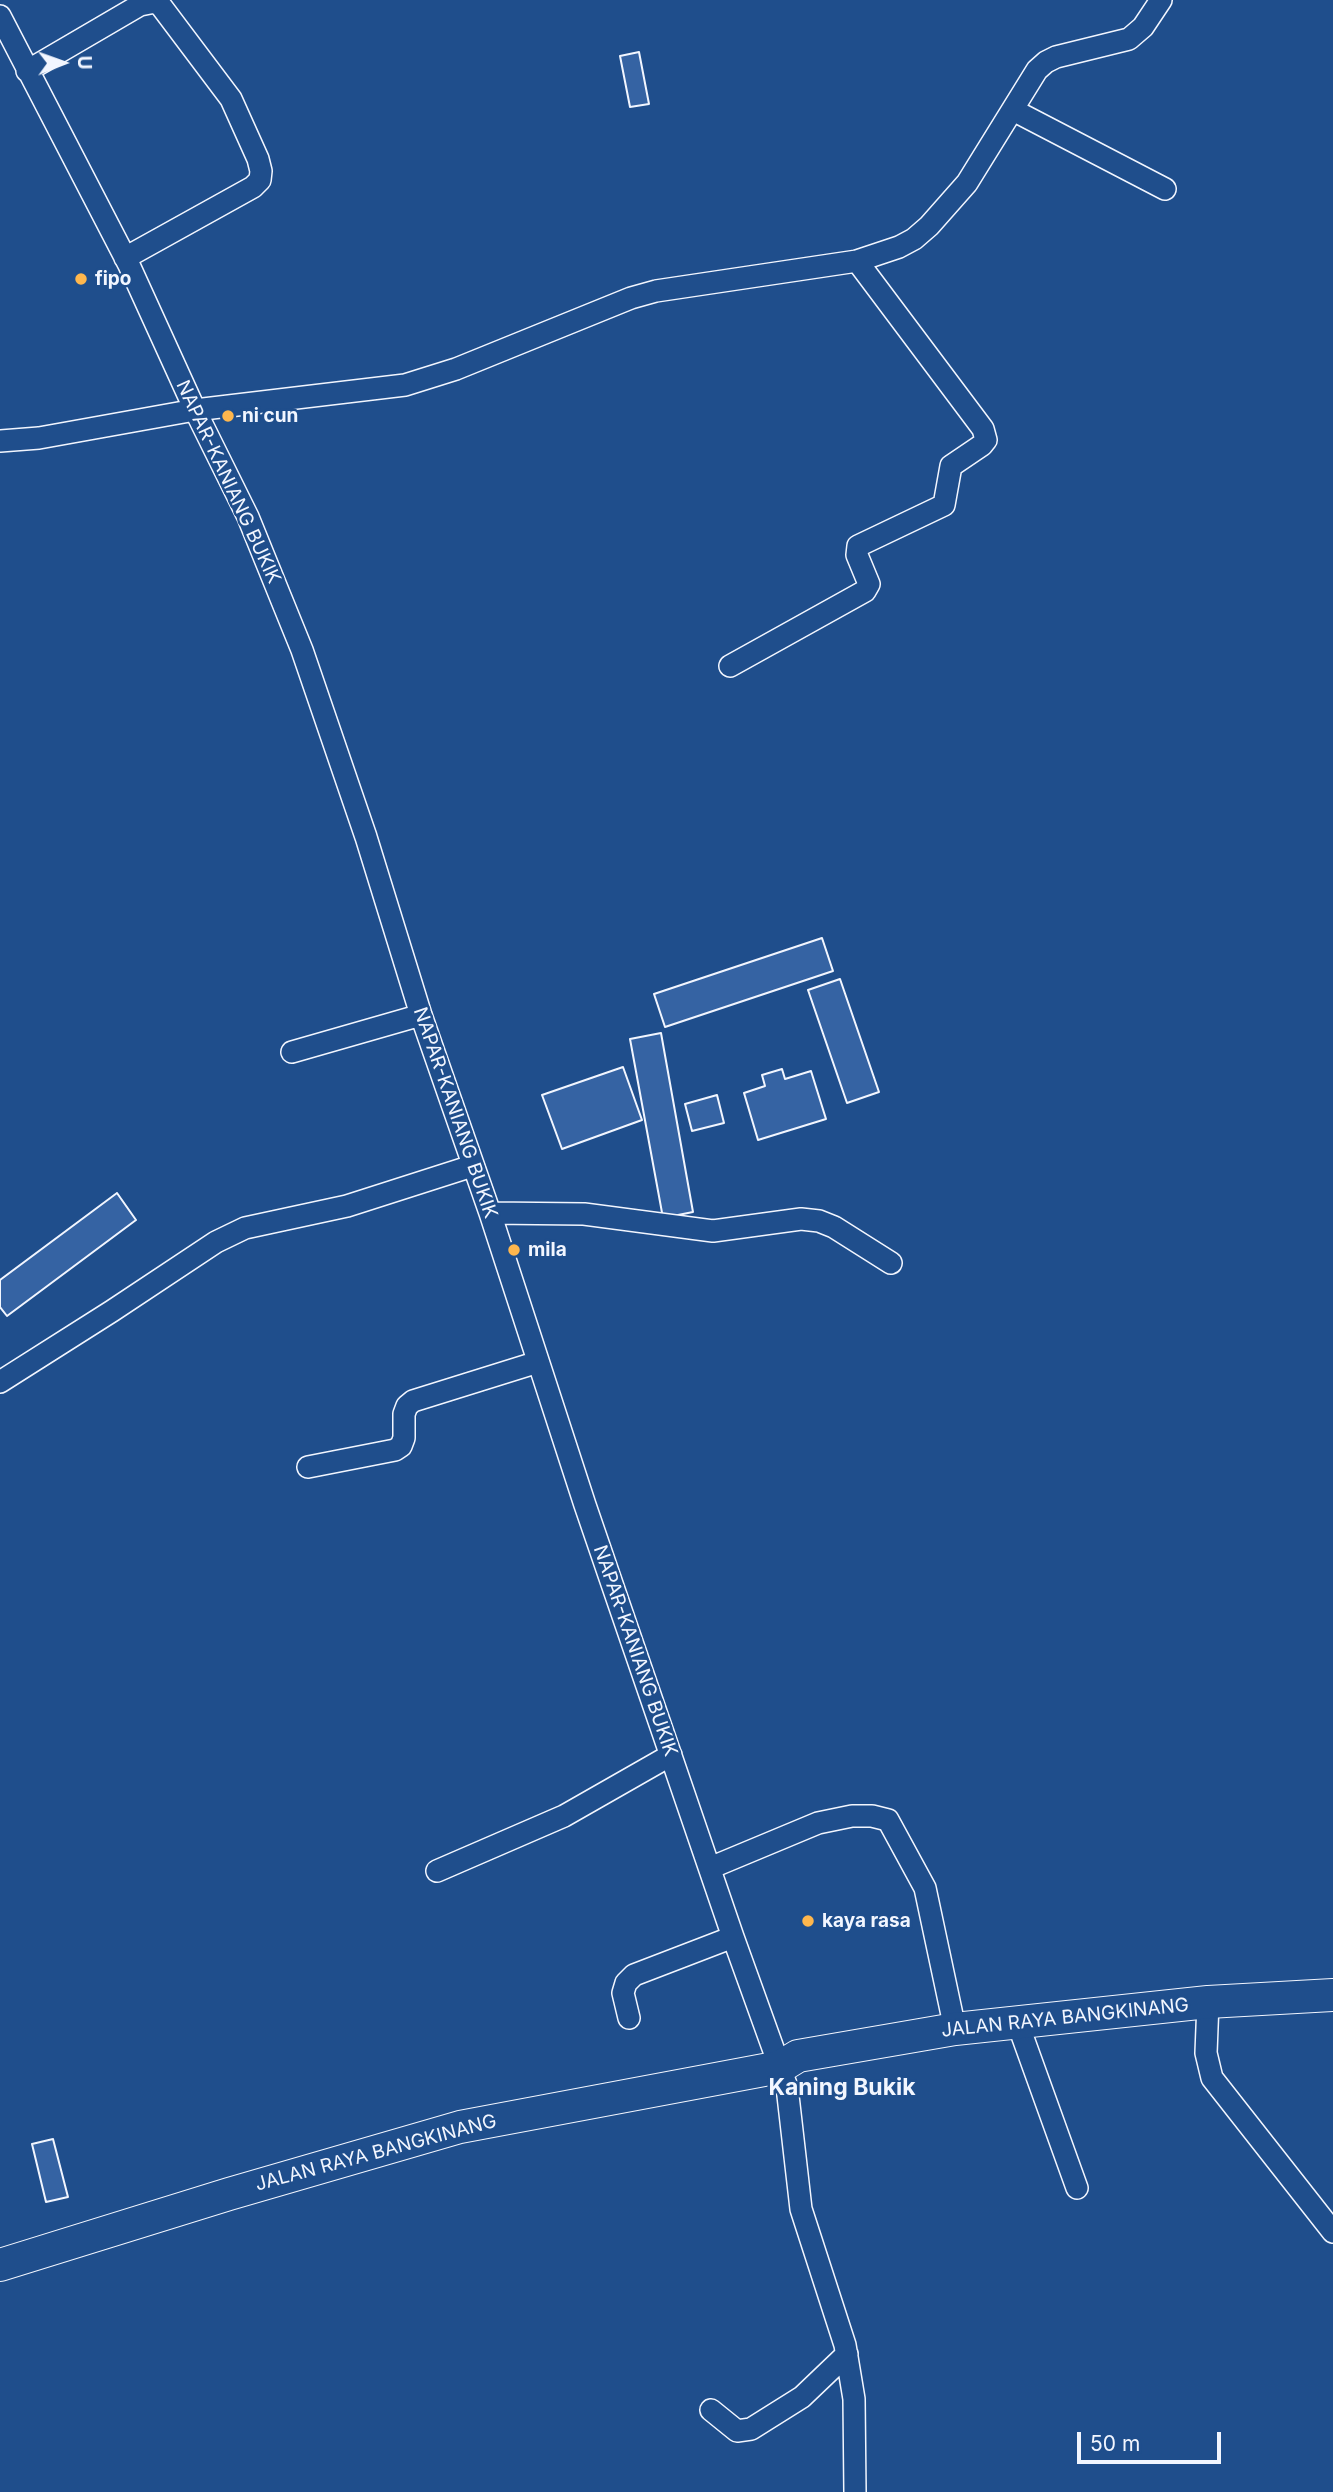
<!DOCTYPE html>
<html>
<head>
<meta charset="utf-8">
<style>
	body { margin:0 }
	#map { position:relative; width:1333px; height:2492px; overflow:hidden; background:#1f4e8c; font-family:Inter,sans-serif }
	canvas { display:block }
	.north { position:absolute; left:28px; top:28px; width:70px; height:70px; -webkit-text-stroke:5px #1f4e8c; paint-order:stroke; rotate:89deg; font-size:19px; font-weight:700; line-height:28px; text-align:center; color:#f2f6ff }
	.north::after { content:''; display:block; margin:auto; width:24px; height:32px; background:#f2f6ff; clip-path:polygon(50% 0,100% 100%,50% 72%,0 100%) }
	.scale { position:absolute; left:1077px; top:2432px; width:144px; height:32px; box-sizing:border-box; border:4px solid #f2f6ff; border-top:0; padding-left:9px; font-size:21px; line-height:24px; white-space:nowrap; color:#f2f6ff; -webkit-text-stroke:5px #1f4e8c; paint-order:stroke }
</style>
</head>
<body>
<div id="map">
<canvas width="1333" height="2492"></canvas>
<div class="north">U</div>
<div class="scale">50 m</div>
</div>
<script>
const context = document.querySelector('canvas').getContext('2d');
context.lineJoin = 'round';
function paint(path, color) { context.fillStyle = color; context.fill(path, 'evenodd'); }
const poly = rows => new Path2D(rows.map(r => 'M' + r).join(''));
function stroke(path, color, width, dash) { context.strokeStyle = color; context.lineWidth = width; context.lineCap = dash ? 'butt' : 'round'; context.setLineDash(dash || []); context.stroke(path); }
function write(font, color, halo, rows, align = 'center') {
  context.font = font + ' Inter,sans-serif'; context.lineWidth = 5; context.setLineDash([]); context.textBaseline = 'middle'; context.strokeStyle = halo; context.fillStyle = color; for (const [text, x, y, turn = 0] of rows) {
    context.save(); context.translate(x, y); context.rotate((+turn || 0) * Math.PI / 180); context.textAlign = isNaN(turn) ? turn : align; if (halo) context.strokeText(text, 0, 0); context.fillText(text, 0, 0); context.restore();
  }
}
const building = poly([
	[639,52,649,104,630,107,620,56,639,52],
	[822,938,833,971,665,1027,654,994,822,938],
	[840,979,879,1092,847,1103,808,990,840,979],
	[661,1033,693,1212,663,1218,630,1039,661,1033],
	[623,1067,642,1120,562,1149,542,1095,623,1067],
	[782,1069,785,1079,811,1071,826,1119,758,1140,744,1093,765,1086,762,1075,782,1069],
	[717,1095,724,1123,692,1131,685,1104,717,1095],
	[117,1193,136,1220,7,1316,0,1307,0,1280,117,1193],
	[53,2139,68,2197,46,2202,32,2144,53,2139]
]);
paint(building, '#3563a3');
stroke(building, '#f2f6ff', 2);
const minor = poly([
	[0,16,129,265,195,410,248,517,302,650,366,837,421,1015,490,1213,585,1505,733,1937,787,2087,801,2209,845,2345,854,2399,855,2492],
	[27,71,140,5,155,2,161,6,231,99,258,159,261,171,260,180,253,187,125,258],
	[1013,110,1165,189],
	[0,441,39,438,195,410,405,385,456,369,631,298,656,291,857,261,899,247,914,239,929,226,967,183,1037,70,1046,62,1056,57,1129,39,1143,27,1161,0],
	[730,666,865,591,869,584,857,555,858,546,944,505,951,466,982,445,986,440,983,429,857,261],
	[292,1052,421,1015],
	[490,1213,584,1214,713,1231,801,1219,819,1221,834,1227,891,1263],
	[0,1382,112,1311,216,1242,245,1228,347,1206,472,1166],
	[308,1467,395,1450,401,1446,404,1438,404,1414,407,1406,413,1401,538,1362],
	[710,1868,818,1823,852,1816,872,1816,888,1820,925,1888,955,2029],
	[437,1871,564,1816,671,1755],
	[1208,2002,1206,2053,1212,2078,1333,2232],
	[629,2018,623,1993,626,1983,634,1975,733,1937],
	[1018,2024,1077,2188],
	[711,2410,737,2431,751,2429,802,2397,847,2354]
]);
const highway = poly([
	[0,2265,229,2194,460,2127,780,2067,798,2056,955,2029,1208,2002,1333,1995]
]);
stroke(minor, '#f2f6ff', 24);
stroke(highway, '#f2f6ff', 34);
stroke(minor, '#1f4e8c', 21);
stroke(highway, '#1f4e8c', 32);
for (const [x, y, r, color] of [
	[81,279,7,"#ffb74d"],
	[228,416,7,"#ffb74d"],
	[514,1250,7,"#ffb74d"],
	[808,1921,7,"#ffb74d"]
]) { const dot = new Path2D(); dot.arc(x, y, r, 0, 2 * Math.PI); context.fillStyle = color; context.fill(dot); stroke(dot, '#1f4e8c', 2.5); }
write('bold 19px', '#f2f6ff', '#1f4e8c', [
	["fipo",95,279],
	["ni cun",242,416],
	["mila",528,1250],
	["kaya rasa",822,1921]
], 'left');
write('19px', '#f2f6ff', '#1f4e8c', [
	["NAPAR-KANIANG BUKIK",228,482,65],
	["NAPAR-KANIANG BUKIK",455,1113,71],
	["NAPAR-KANIANG BUKIK",635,1651,71],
	["JALAN RAYA BANGKINANG",1065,2018,-6],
	["JALAN RAYA BANGKINANG",376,2153,-15]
]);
write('bold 23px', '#f2f6ff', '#1f4e8c', [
	["Kaning Bukik",842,2088]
]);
</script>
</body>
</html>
